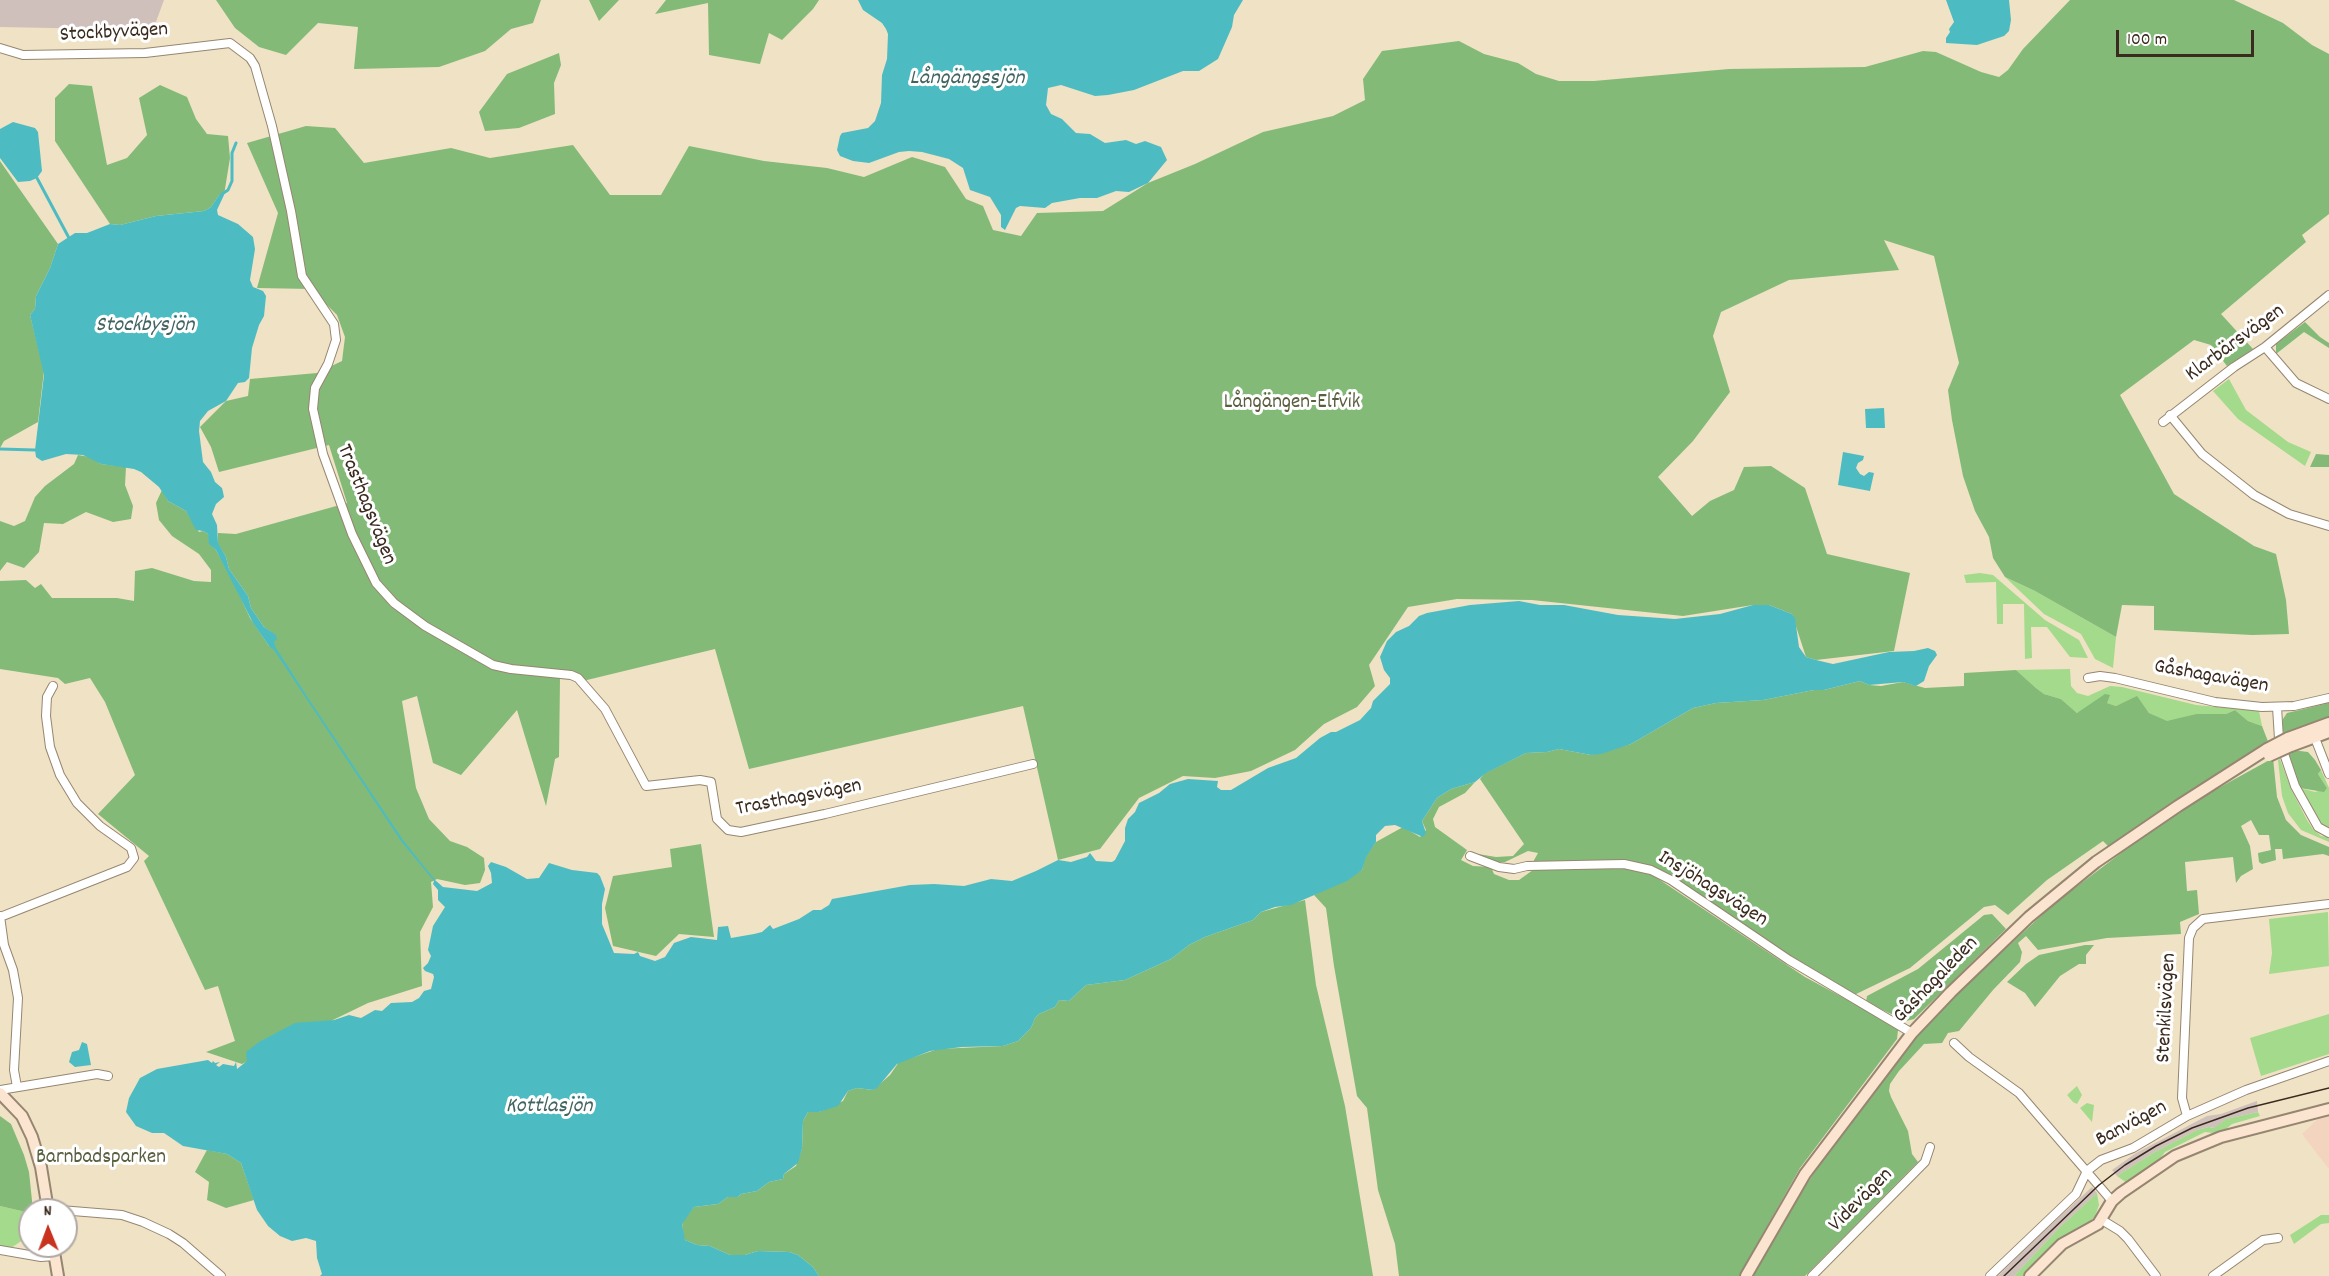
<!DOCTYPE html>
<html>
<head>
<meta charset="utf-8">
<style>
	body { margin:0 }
	#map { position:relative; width:2329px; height:1276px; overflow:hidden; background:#f0e2c4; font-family:Dekko,sans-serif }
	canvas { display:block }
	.north { position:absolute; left:18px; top:1198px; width:60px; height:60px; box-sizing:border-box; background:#fff; border:2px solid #b1aaa5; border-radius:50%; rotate:359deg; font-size:16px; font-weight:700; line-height:24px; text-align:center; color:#3b2a1e }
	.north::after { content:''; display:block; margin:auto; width:21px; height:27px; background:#c8321e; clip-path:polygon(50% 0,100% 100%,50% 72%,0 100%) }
	.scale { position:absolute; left:2116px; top:30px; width:138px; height:27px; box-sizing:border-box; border:3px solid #3b2a1e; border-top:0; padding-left:8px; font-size:18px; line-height:21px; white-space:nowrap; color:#3b2a1e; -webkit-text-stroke:4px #fff; paint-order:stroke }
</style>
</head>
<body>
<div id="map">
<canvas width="2329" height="1276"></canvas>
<div class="north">N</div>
<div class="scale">100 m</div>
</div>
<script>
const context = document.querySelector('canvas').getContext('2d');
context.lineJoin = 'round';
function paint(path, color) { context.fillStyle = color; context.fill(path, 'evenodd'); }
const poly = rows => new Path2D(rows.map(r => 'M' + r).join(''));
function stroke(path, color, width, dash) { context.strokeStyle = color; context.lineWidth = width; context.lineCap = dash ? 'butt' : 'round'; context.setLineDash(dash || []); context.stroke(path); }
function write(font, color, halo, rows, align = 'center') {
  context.font = font + ' Dekko,sans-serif'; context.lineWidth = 6; context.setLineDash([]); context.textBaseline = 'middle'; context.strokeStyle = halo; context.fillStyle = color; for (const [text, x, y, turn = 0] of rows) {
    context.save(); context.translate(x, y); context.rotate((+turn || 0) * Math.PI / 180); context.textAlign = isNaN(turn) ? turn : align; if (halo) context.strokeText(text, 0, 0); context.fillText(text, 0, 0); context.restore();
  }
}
paint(poly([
	[2329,1115,2329,1168,2328,1168,2302,1134,2319,1118]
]), '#f3d4bf');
paint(poly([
	[0,0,164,0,153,30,0,27],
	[2257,1101,2258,1112,2226,1119,2215,1128,2209,1127,2197,1130,2153,1153,2117,1176,2112,1170,2136,1153,2207,1116,2221,1114],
	[2092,1187,2097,1193,2059,1228,2014,1276,1998,1276,2034,1240]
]), '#cfc0bb');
paint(poly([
	[2229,379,2246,410,2288,442,2311,452,2305,466,2238,419,2213,391],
	[1980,573,1993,575,2045,620,2079,640,2088,658,2070,657,2047,627,2031,627,2032,658,2025,659,2024,604,2003,604,2003,624,1997,624,1996,582,1966,583,1964,575],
	[2005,577,2035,591,2116,637,2113,668,2095,659,2081,634,2044,614],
	[2070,669,2071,686,2077,693,2088,696,2110,686,2122,687,2196,705,2259,711,2262,726,2248,721,2235,710,2226,714,2196,714,2167,722,2149,713,2137,697,2116,706,2107,703,2077,713,2061,699,2044,694,2036,688,2016,670],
	[2280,759,2291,789,2307,820,2313,829,2321,836,2329,837,2329,842,2301,830,2288,813,2282,796,2278,760],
	[2321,770,2329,788,2329,828,2323,825,2315,815,2300,788,2315,792,2327,788,2318,774],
	[2328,912,2329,966,2269,974,2272,953,2269,919],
	[2329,1014,2329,1054,2261,1076,2250,1038],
	[2077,1086,2082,1095,2077,1104,2073,1102,2067,1095],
	[2087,1103,2094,1105,2092,1122,2080,1108],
	[2258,1112,2260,1116,2232,1124,2226,1129,2213,1133,2205,1132,2165,1152,2160,1159,2127,1183,2117,1176,2153,1153,2197,1130,2209,1127,2214,1128,2226,1119],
	[2097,1193,2099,1205,2095,1216,2089,1223,2063,1237,2023,1276,2014,1276,2059,1228],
	[0,1206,30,1213,30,1235,11,1248,0,1246],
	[2321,1215,2329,1215,2329,1223,2321,1224,2294,1244,2290,1235]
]), '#a4da8b');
paint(poly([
	[216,0,541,0,533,23,511,29,485,51,439,67,354,69,358,27,318,23,286,55,259,47,235,28],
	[589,0,619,0,599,21],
	[666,0,819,0,813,9,782,40,769,33,760,64,709,55,708,3,655,14],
	[2070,0,2234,0,2283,23,2312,45,2329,54,2329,214,2302,235,2306,242,2221,314,2253,349,2227,366,2211,345,2194,340,2120,395,2174,494,2254,546,2276,554,2286,600,2289,634,2252,635,2154,630,2154,606,2122,605,2116,637,2035,591,2005,577,1993,558,1989,537,1975,511,1963,476,1952,420,1948,390,1959,363,1934,256,1884,240,1899,270,1789,280,1721,312,1713,336,1730,392,1693,441,1658,477,1692,516,1710,501,1734,490,1744,467,1771,466,1805,488,1827,554,1910,573,1894,651,1816,660,1806,657,1792,614,1769,605,1753,605,1683,616,1532,600,1457,599,1408,607,1369,665,1375,686,1357,707,1324,724,1295,750,1251,771,1215,778,1183,776,1139,798,1100,849,1058,860,1023,706,749,769,715,649,587,680,560,679,559,757,555,759,546,806,517,710,461,775,433,763,417,696,402,701,416,788,429,819,450,841,467,847,484,858,485,870,480,883,465,885,437,879,431,882,433,907,420,932,422,986,368,1003,242,1064,206,1052,235,1041,218,986,205,990,144,861,149,856,98,814,135,775,105,702,90,678,65,684,58,678,0,669,0,581,26,580,35,588,41,584,52,598,117,598,134,601,135,571,152,568,194,581,211,582,211,570,199,554,172,536,159,520,156,503,162,490,168,501,186,511,199,532,203,531,208,534,212,546,216,550,232,579,250,618,269,646,273,645,276,636,264,627,251,608,248,596,229,569,226,557,218,544,218,533,236,534,347,503,329,445,219,472,211,447,200,427,226,401,248,396,250,379,317,373,342,361,345,337,337,315,311,289,257,288,278,213,247,143,306,126,335,128,364,163,451,148,490,158,573,145,610,195,661,195,689,146,764,161,827,168,864,177,912,157,945,167,966,199,983,206,993,230,1021,236,1037,213,1103,211,1148,183,1195,164,1263,132,1333,116,1365,100,1363,79,1382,51,1459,41,1484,54,1518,63,1536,74,1559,81,1594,81,1729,69,1865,67,1923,51,1936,52,1981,72,1999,77,2008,70,2023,49],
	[559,53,561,65,554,83,555,114,519,128,485,131,479,112,507,74],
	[69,84,92,86,107,165,127,158,147,135,139,98,160,85,187,97,196,119,207,134,228,136,230,158,224,195,219,195,211,207,204,211,156,216,120,225,110,224,55,141,55,98],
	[0,161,58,244,50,268,36,296,35,309,30,315,44,371,38,422,4,441,0,448],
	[2305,322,2320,337,2329,343,2329,348,2304,332,2276,354,2276,344],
	[2316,454,2329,455,2329,467,2310,467],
	[78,455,90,457,101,464,126,467,125,485,133,506,131,519,113,522,86,512,63,524,44,523,39,552,24,568,7,562,0,571,0,521,14,526,25,521,35,497,45,486,74,464],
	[2016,670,2036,688,2044,694,2061,699,2077,713,2105,694,2110,695,2107,703,2116,706,2137,696,2149,713,2167,721,2196,714,2226,714,2235,710,2248,721,2262,726,2269,744,2219,772,2108,846,2103,841,2047,880,2008,915,1995,905,1984,907,1910,968,1852,996,1651,866,1636,862,1611,860,1533,862,1538,853,1528,851,1505,862,1494,862,1472,853,1496,857,1513,856,1524,844,1480,779,1485,773,1526,753,1547,752,1559,749,1591,755,1616,748,1631,744,1693,708,1716,703,1763,700,1814,690,1824,690,1860,681,1869,685,1881,686,1903,682,1925,688,1964,686,1964,673],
	[2329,703,2329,717,2285,736,2283,731,2283,719,2287,713],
	[2292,750,2308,752,2315,760,2321,770,2318,774,2327,788,2324,792,2300,788,2287,752],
	[2273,758,2277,797,2286,820,2301,835,2329,847,2329,856,2323,854,2283,859,2282,849,2275,849,2276,860,2262,864,2259,862,2258,853,2271,850,2269,835,2259,835,2251,820,2241,826,2250,846,2253,869,2241,876,2236,883,2233,857,2185,862,2187,891,2197,890,2199,914,2180,922,2181,934,2107,938,2038,950,2026,936,2018,943,2022,952,2020,962,1993,990,1959,1031,1948,1033,1942,1043,1924,1044,1899,1071,1890,1084,1889,1091,1891,1097,1908,1131,1912,1154,1918,1162,1805,1276,1752,1276,1786,1215,1826,1155,1905,1049,1952,998,2055,903,2129,847,2195,801],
	[1475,782,1465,793,1439,807,1433,819,1435,827,1467,850,1461,860,1473,866,1491,867,1494,874,1509,880,1519,880,1533,870,1605,868,1630,868,1643,871,1654,876,1805,977,1894,1025,1898,1030,1897,1039,1800,1168,1739,1276,1399,1276,1395,1244,1378,1190,1367,1108,1357,1096,1334,966,1326,908,1314,895,1362,870,1365,857,1376,842,1403,827,1420,837,1426,830,1422,821,1437,798,1451,789],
	[701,844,714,937,679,934,656,956,613,946,605,908,613,876,672,867,670,849],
	[1305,900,1316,985,1345,1106,1373,1276,819,1276,813,1267,798,1255,789,1252,758,1251,745,1255,730,1255,710,1246,697,1245,685,1240,683,1236,682,1221,694,1207,718,1204,728,1197,738,1197,741,1194,757,1191,769,1182,783,1179,784,1174,796,1166,802,1149,803,1121,808,1112,819,1112,843,1101,848,1091,857,1088,873,1090,890,1075,899,1062,938,1049,1003,1046,1018,1041,1031,1028,1035,1018,1039,1014,1055,1007,1059,1000,1069,1001,1086,985,1125,980,1171,959,1189,945,1205,937,1253,920,1261,912],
	[1992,914,2006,929,1914,1019,1906,1021,1866,1002,1867,996,1918,969,1984,915],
	[2085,945,2094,945,2086,955,2086,964,2079,964,2060,976,2035,1007,2025,993,2007,982,2026,964,2039,955],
	[0,1116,11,1124,24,1155,29,1172,33,1210,30,1210,30,1213,0,1206],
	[207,1150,227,1154,241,1163,254,1200,226,1208,207,1200,209,1182,195,1172]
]), '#83ba77');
paint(poly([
	[858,0,1243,0,1234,15,1232,27,1218,59,1199,71,1183,71,1134,90,1108,95,1095,96,1061,85,1048,88,1046,105,1051,114,1062,119,1076,133,1090,134,1105,143,1126,140,1136,144,1145,141,1161,147,1167,160,1148,183,1129,192,1116,191,1097,198,1080,198,1052,203,1045,208,1020,206,1016,208,1005,230,1001,227,1001,215,990,197,970,190,963,168,949,159,922,152,909,151,899,152,869,163,853,161,840,156,837,150,840,136,842,133,868,128,875,121,881,103,882,75,887,59,888,34,886,29,882,23,863,10],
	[1946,0,2009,0,2011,20,2009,31,2004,36,1977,45,1946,43,1946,38,1950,32,1949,29,1954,22],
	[13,122,35,128,38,132,42,171,37,178,30,181,18,182,0,158,0,129],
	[222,194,224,195,217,210,218,215,238,224,253,237,255,249,250,280,253,287,263,291,266,296,264,316,259,325,252,348,249,378,245,382,238,383,226,401,208,411,200,421,199,431,203,462,211,472,215,482,222,488,223,492,224,497,216,504,212,514,217,525,218,543,226,557,229,569,248,596,251,608,264,627,276,635,277,639,274,642,276,648,308,698,403,840,435,880,443,887,477,891,492,883,491,873,488,866,491,862,506,867,527,879,539,878,549,863,572,870,597,873,600,876,605,889,602,904,602,924,614,953,634,954,638,952,640,956,655,961,665,957,674,943,691,937,717,940,718,927,728,926,731,938,754,934,762,932,770,925,773,929,799,919,813,910,821,910,829,905,832,899,910,885,934,884,964,886,991,879,1012,881,1036,871,1058,860,1071,862,1087,857,1090,853,1096,861,1112,862,1115,860,1125,841,1125,828,1128,819,1135,812,1139,803,1159,793,1170,784,1188,779,1218,781,1217,787,1221,790,1231,790,1268,768,1296,758,1320,738,1331,732,1336,732,1360,720,1371,708,1373,701,1390,684,1390,678,1384,670,1380,657,1387,641,1396,632,1409,626,1419,616,1427,613,1470,605,1519,601,1540,605,1564,605,1618,615,1675,619,1720,614,1753,605,1769,605,1792,614,1795,618,1799,647,1806,657,1816,660,1833,664,1889,652,1914,651,1928,648,1935,651,1937,655,1929,666,1924,681,1916,686,1903,682,1869,685,1860,681,1824,690,1814,690,1763,700,1716,703,1693,708,1631,744,1601,754,1591,755,1559,749,1547,752,1526,753,1486,773,1475,782,1451,789,1437,798,1422,821,1426,833,1423,837,1395,825,1385,826,1376,835,1376,842,1366,857,1362,870,1347,881,1291,905,1275,907,1261,912,1253,920,1205,937,1189,945,1171,959,1125,980,1086,985,1069,1001,1059,1000,1055,1007,1039,1014,1035,1018,1031,1028,1018,1041,1003,1046,962,1047,930,1051,897,1064,877,1088,873,1090,857,1088,848,1091,838,1106,819,1112,808,1112,803,1121,802,1149,798,1163,784,1174,783,1179,769,1182,757,1191,741,1194,738,1197,728,1197,718,1204,694,1207,682,1224,685,1240,697,1245,710,1246,730,1255,745,1255,758,1251,789,1252,798,1255,813,1267,819,1276,320,1276,322,1274,317,1258,316,1241,306,1238,292,1241,280,1236,268,1226,257,1210,241,1163,227,1154,183,1146,164,1133,152,1133,136,1126,126,1112,129,1098,140,1078,157,1069,208,1060,212,1063,213,1061,215,1063,220,1062,216,1065,219,1067,223,1064,234,1066,236,1062,237,1069,247,1061,246,1052,259,1042,295,1023,334,1020,349,1015,361,1018,375,1010,382,1011,391,1003,412,1002,419,998,424,991,431,989,434,977,433,974,425,971,423,968,428,963,431,956,428,950,433,926,445,907,438,900,438,890,433,884,434,881,401,841,274,650,269,646,253,623,216,550,209,544,208,534,203,531,196,530,186,511,168,501,159,487,141,472,134,469,101,464,83,455,66,454,42,461,36,457,35,450,44,375,30,315,35,309,36,296,50,268,58,244,75,233,87,233,110,224,120,225,156,216,204,211,211,207,219,195],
	[1884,408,1885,428,1866,428,1865,409],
	[1843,452,1864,456,1863,460,1858,463,1856,468,1860,474,1864,476,1869,472,1874,473,1870,491,1838,485],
	[82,1042,87,1044,91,1065,75,1067,69,1062,72,1052,79,1050]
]), '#4dbcc2');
stroke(poly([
	[37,178,69,238],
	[222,194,228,190,232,181,232,153,236,143],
	[0,449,35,450]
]), '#4dbcc2', 3);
const street = poly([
	[0,48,23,55,145,53,230,43,250,58,255,66,272,126,291,211,302,276,334,324,336,340,328,364,315,388,313,409,323,454,352,534,376,583,394,603,425,626,493,665,511,669,571,675,578,678,605,709,646,786,700,780,711,782,717,819,728,830,741,832,825,814,1033,764],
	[2265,347,2296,383,2329,399],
	[2170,415,2202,454,2254,495,2289,514,2329,526],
	[2163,422,2234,367,2265,347,2329,295],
	[2088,678,2100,676,2115,678,2215,702,2262,707,2294,706,2329,698],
	[2277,707,2279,739,2295,786,2318,827,2329,833],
	[2313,733,2329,774],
	[1470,856,1499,867,1514,869,1527,866,1624,864,1651,870,1671,880,1789,960,1912,1033],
	[0,916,4,945,13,970,18,998,14,1070,17,1087],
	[0,917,127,867,134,858,131,848,100,826,77,803,60,775,50,747,46,716,47,697,53,686],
	[1954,1043,1969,1057,2019,1093,2112,1201],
	[0,1090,97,1074,108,1076],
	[2187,1116,2182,1098,2189,938,2193,928,2203,919,2329,904],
	[48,1209,122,1215,143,1222,169,1234,183,1243,221,1276],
	[2102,1220,2120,1231,2128,1239,2156,1276],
	[0,1250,41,1257,55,1256],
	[1812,1276,1925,1162,1930,1147],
	[1990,1276,2076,1194,2087,1171,2101,1160,2133,1148,2187,1116,2246,1090,2329,1061],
	[2213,1276,2263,1240,2278,1238]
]);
const secondary = poly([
	[2288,738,2329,723],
	[2291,746,2329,732],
	[0,1093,22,1116,32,1137,41,1167,48,1210],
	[53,1246,58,1276],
	[1746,1276,1805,1174,1912,1033,1951,992,2029,917,2096,862,2178,806,2267,749],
	[2030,1276,2062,1244,2098,1224,2112,1201,2121,1193,2175,1156,2221,1137,2329,1109]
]);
stroke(street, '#968671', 10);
stroke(secondary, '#968671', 14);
stroke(street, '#fff', 8);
stroke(secondary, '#fce5d0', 10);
stroke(poly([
	[2004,1276,2099,1185,2125,1165,2156,1146,2192,1128,2248,1108,2329,1088]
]), '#3b2a1e', 1.5);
const secondaryBridge = poly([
	[2267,749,2288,738],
	[2269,756,2291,746]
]);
stroke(secondaryBridge, '#968671', 14, []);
stroke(secondaryBridge, '#fce5d0', 10);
write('21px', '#3b2a1e', '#fff', [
	["Stockbyvägen",114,34,-3],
	["Klarbärsvägen",2236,344,-36],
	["Trasthagsvägen",365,505,68],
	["Gåshagavägen",2211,678,10],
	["Trasthagsvägen",799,799,-11],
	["Insjöhagsvägen",1712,890,32],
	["Gåshagaleden",1937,981,-46],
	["Stenkilsvägen",2168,1008,-87],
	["Banvägen",2132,1125,-28],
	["Videvägen",1862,1201,-45]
]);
write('21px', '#5a5f3f', '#fff', [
	["Långängen-Elfvik",1292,404],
	["Barnbadsparken",101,1159]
]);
write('italic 22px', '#426460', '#fff', [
	["Långängssjön",967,80],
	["Stockbysjön",145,327],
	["Kottlasjön",549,1108]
]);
</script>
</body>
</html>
